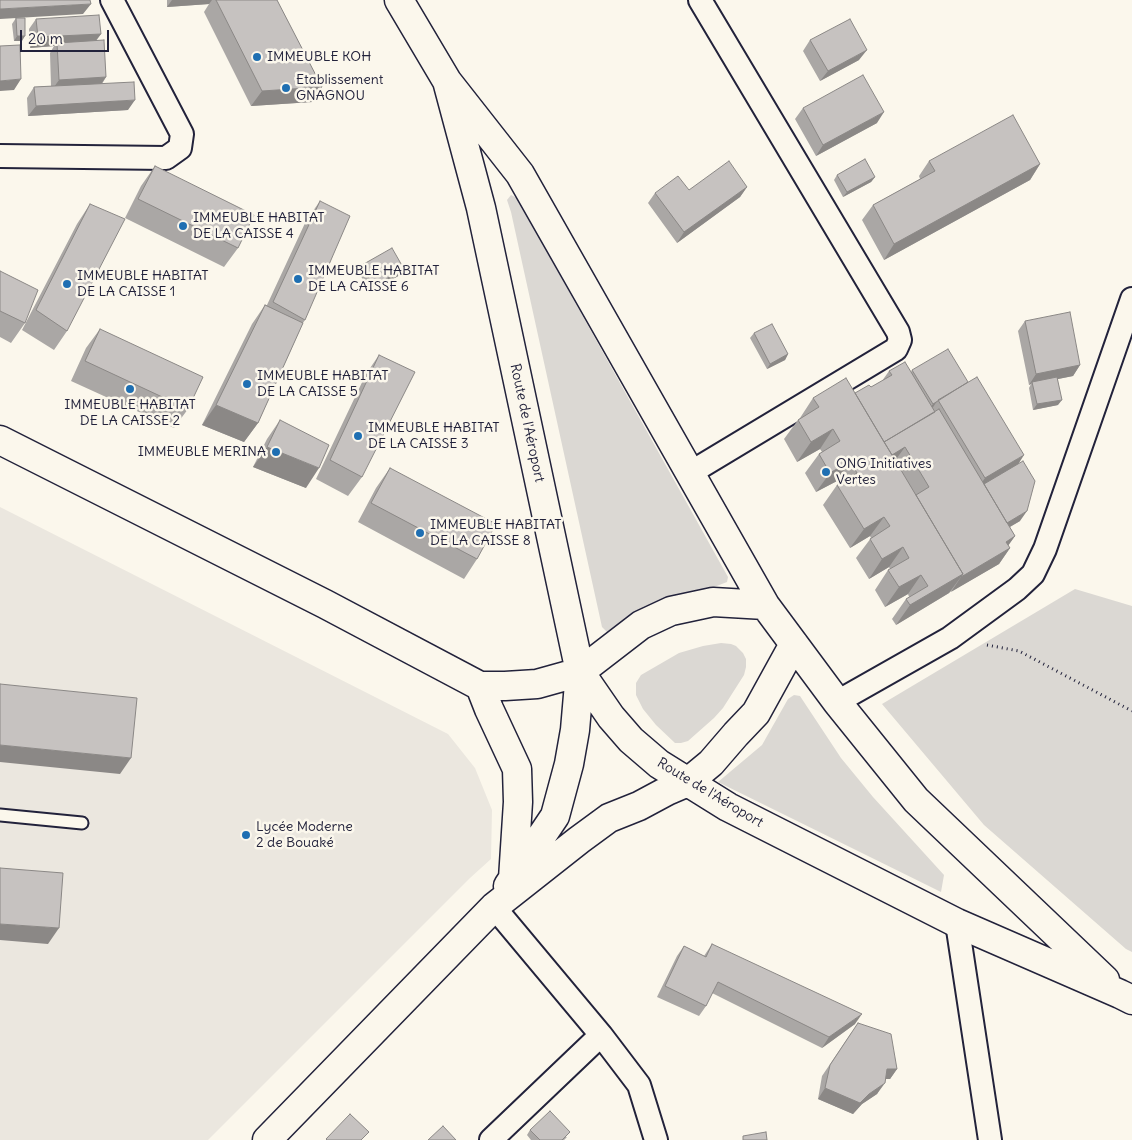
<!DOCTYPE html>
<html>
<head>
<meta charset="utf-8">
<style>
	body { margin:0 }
	#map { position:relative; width:1132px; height:1140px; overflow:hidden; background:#fbf7ec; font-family:Delius,sans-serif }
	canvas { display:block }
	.scale { position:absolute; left:20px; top:30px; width:89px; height:22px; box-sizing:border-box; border:2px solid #22223b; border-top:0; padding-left:6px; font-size:15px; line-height:18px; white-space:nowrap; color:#22223b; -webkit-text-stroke:4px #fbf7ec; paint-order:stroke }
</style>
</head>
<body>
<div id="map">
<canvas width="1132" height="1140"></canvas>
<div class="scale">20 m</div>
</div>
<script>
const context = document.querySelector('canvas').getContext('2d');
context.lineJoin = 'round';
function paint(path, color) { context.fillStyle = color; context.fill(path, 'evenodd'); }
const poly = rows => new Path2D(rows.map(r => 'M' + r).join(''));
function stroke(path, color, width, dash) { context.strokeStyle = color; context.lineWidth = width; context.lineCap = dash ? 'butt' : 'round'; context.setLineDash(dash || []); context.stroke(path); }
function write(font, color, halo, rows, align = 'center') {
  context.font = font + ' Delius,sans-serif'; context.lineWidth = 5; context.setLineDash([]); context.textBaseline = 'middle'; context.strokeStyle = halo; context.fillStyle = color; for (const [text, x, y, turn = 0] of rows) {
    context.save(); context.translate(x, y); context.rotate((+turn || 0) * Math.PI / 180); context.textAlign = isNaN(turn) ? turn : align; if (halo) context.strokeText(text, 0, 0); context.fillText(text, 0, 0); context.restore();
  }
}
paint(poly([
	[0,507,448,734,475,768,492,810,491,859,470,878,208,1140,0,1140]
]), '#ebe7df');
paint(poly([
	[511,195,517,198,728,577,727,582,665,606,610,635,602,627,511,212,507,200],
	[1075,589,1132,606,1132,952,1126,949,984,825,882,704],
	[721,643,731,644,736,646,743,653,746,659,746,667,744,675,723,708,714,718,688,741,681,743,675,743,656,725,643,709,636,695,636,683,641,675,679,653,703,646],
	[794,695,800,696,841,758,873,797,944,875,941,892,718,782,762,745,788,699]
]), '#dbd8d3');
const lane = poly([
	[0,815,82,823]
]);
const street = poly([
	[0,156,166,158,180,148,182,134,112,0],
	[690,473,896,349,900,340,898,332,700,0],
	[837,702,950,638,1017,589,1033,574,1045,549,1132,299],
	[494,907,601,1035,639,1085,656,1140],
	[957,923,990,1140],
	[491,1140,601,1035]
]);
const secondary = poly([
	[399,0,447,81,520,174,765,605,837,702,916,800,1105,980],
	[447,81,481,208,580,672,611,717,631,740,659,764,728,807,957,923,1120,994,1132,1000],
	[0,440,325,604,480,686,505,686,537,684,580,672,641,625,671,611,713,602,765,605],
	[480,686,489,709,517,769,518,802,513,879],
	[508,886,555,816,569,764,575,730,580,672],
	[267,1140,494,907,579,840,609,818,639,806,667,791,688,782,711,763,736,734,756,713,794,644]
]);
stroke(lane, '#22223b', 15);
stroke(street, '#22223b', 26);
stroke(secondary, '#22223b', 31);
stroke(poly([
	[987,645,1019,651,1132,711]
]), '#22223b', 3, [1, 4]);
stroke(lane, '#fbf7ec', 11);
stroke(street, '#fbf7ec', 22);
stroke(secondary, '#fbf7ec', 28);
paint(poly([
	[167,0,277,0,322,87,312,102,251,106,204,12,209,4,167,7],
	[16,18,22,41,14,41,12,24],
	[36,19,101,34,96,41,106,77,102,84,128,110,28,116,27,98,34,87,51,86,50,53,54,46,30,48,29,29],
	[810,40,859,60,820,81,803,51],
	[803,108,877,123,816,156,795,119],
	[929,161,1040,164,1030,180,884,260,862,220,873,205,920,179,919,176],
	[155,166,238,248,224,267,125,218,141,186],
	[837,175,875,177,871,182,843,197,834,180],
	[747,187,740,197,677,243,648,203,655,193],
	[320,201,305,320,303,323,258,423,244,442,202,425,252,324,265,305,267,305,306,221],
	[90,204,67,331,54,350,22,330,77,224],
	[362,265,400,275,370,292,358,271],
	[0,271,25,323,11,343,0,337],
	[1025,321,1080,365,1073,376,1058,379,1058,405,1033,410,1029,388,1031,384,1029,385,1018,331],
	[100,329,188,409,174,428,71,381,86,348],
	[754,333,788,354,785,360,767,369,750,338],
	[379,355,362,477,348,496,316,479,366,374],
	[912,370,968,382,1019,464,1020,521,1010,527,1015,536,1008,546,1010,548,999,564,950,592,949,593,896,625,892,619,906,599,909,597,908,594,885,607,875,590,888,570,890,569,889,567,869,579,856,558,871,538,870,536,850,548,823,505,837,485,839,484,837,481,816,492,805,473,819,454,822,452,820,449,797,462,784,439,798,420,800,418,813,398,855,393,871,387,882,381,889,371,911,372],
	[280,420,306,488,253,467,267,439],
	[390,468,477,559,464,579,358,522,376,488],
	[712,944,855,1024,822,1048,712,993,706,1006,699,1016,657,997,677,956,684,946,704,956],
	[851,1033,897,1069,890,1079,885,1079,877,1094,862,1104,853,1114,818,1099,822,1076],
	[530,1130,567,1137,564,1140,531,1140,527,1135]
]), '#aaa7a5');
paint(poly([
	[172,0,212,0,209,4,167,7],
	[91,4,83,14,0,19,0,9],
	[101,34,93,44,57,43,54,46,30,48,38,37],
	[17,36,25,36,22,41,14,41],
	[867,50,859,60,820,81,828,71],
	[106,77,99,87,52,90,59,80],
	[21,79,14,90,0,91,0,81],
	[322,87,312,102,251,106,262,91],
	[135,100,128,110,28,116,36,106],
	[884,112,877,123,816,156,823,145],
	[1040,164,1030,180,884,260,894,244],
	[875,177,871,182,843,197,847,192],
	[747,187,740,197,677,243,684,232],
	[404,269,400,275,370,292,373,286],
	[788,354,785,360,767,369,770,364],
	[1080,365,1073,376,1033,384,1032,382,1031,384,1029,385,1036,374],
	[1062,400,1058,405,1033,410,1037,404],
	[937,401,930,412,925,414,933,404],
	[216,405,258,423,244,442,202,425],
	[833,429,820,449,797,462,811,442],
	[267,447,319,468,306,488,253,467],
	[905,447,894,462,889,456],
	[1024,455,1014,471,974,494,985,478],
	[850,461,837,481,816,492,830,473],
	[1027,511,1020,521,999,533,1007,523],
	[884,517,870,536,850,548,864,529],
	[1015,536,1004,551,1006,542],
	[903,547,889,567,869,579,882,559],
	[1010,548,999,564,951,592,961,577],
	[963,574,949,593,896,625,910,605],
	[921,575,908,594,885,607,899,587],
	[0,745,131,758,120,774,0,762],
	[0,924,59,928,48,944,0,940],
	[862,1014,855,1024,822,1048,829,1037],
	[887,1069,897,1069,890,1079,879,1079],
	[885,1083,877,1094,862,1104,853,1114,818,1099,825,1088,869,1094]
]), '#8b8886');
const building = poly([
	[0,0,90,0,91,4,0,9,0,0],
	[216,0,277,0,322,87,262,91,216,0],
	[99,15,101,34,38,37,36,19,99,15],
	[16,18,25,18,25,36,17,36,16,18],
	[850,19,867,50,828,71,810,40,850,19],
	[104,40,106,77,59,80,57,43,104,40],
	[20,45,21,79,0,81,0,46,20,45],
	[863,75,884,112,823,145,803,108,863,75],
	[134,82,135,100,36,106,34,87,134,82],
	[1013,115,1040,164,894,244,873,205,935,171,929,161,1013,115],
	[865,159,875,177,847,192,837,175,865,159],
	[729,161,747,187,684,232,655,193,678,176,689,190,729,161],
	[155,166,254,215,238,248,138,199,155,166],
	[320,201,350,216,305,320,273,302,320,201],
	[90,204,125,219,67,331,36,310,90,204],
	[392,248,404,269,373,286,362,265,392,248],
	[0,271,38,290,25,323,0,311,0,271],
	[265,305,303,323,258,423,216,405,265,305],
	[1070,312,1080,365,1036,374,1025,321,1070,312],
	[772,324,788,354,770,364,754,333,772,324],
	[100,329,203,377,188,409,85,361,100,329],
	[948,349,968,382,933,404,912,370,948,349],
	[379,355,415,372,362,477,330,460,379,355],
	[905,362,935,412,884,442,855,393,869,385,871,387,892,375,889,371,905,362],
	[977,377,1024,455,985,478,938,400,977,377],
	[1057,377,1062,400,1037,404,1032,382,1057,377],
	[846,378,963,574,910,605,906,599,928,586,921,575,899,587,888,570,909,558,903,547,882,559,870,539,890,526,884,517,864,529,837,485,857,473,850,461,830,473,819,454,840,441,833,429,811,442,798,420,819,407,813,398,846,378],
	[939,409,1015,536,1006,542,1010,548,961,577,963,574,916,495,929,487,905,447,892,455,884,442,939,409],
	[280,420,329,445,319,468,267,447,280,420],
	[1023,461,1035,481,1027,511,1007,523,984,484,1023,461],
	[390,468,496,524,477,559,371,503,390,468],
	[0,684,137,698,131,758,0,745,0,684],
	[0,868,63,873,59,928,0,924,0,868],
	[712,944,862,1014,829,1037,718,982,706,1006,665,986,684,946,706,957,712,944],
	[858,1023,891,1034,897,1069,887,1069,885,1083,869,1094,860,1103,825,1088,830,1065,858,1023],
	[550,1111,570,1132,562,1140,540,1140,530,1130,550,1111],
	[350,1114,369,1132,361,1140,327,1140,326,1139,350,1114],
	[443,1126,456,1140,428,1140,443,1126],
	[766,1132,767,1140,743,1140,743,1136,766,1132]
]);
paint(building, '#c6c2c0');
stroke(building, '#8b8886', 1);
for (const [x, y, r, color] of [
	[257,57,5,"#1f6fb2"],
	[286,88,5,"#1f6fb2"],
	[183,226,5,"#1f6fb2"],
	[298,279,5,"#1f6fb2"],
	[67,284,5,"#1f6fb2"],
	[247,384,5,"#1f6fb2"],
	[130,389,5,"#1f6fb2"],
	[358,436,5,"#1f6fb2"],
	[276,452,5,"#1f6fb2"],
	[826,472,5,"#1f6fb2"],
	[420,533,5,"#1f6fb2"],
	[246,835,5,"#1f6fb2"]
]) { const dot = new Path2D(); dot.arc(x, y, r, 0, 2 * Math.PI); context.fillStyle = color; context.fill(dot); stroke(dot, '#fbf7ec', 2); }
write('14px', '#22223b', '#fbf7ec', [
	["IMMEUBLE KOH",267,57],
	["Etablissement",296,80],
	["GNAGNOU",296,96],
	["IMMEUBLE HABITAT",193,218],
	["DE LA CAISSE 4",193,234],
	["IMMEUBLE HABITAT",308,271],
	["DE LA CAISSE 6",308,287],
	["IMMEUBLE HABITAT",77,276],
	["DE LA CAISSE 1",77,292],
	["IMMEUBLE HABITAT",257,376],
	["DE LA CAISSE 5",257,392],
	["IMMEUBLE HABITAT",130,405,"center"],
	["DE LA CAISSE 2",130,421,"center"],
	["IMMEUBLE HABITAT",368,428],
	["DE LA CAISSE 3",368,444],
	["IMMEUBLE MERINA",266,452,"right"],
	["ONG Initiatives",836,464],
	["Vertes",836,480],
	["IMMEUBLE HABITAT",430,525],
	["DE LA CAISSE 8",430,541],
	["Lycée Moderne",256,827],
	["2 de Bouaké",256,843]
], 'left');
write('14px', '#22223b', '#fbf7ec', [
	["Route de l'Aéroport",527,423,78],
	["Route de l'Aéroport",710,793,31]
]);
</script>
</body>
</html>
